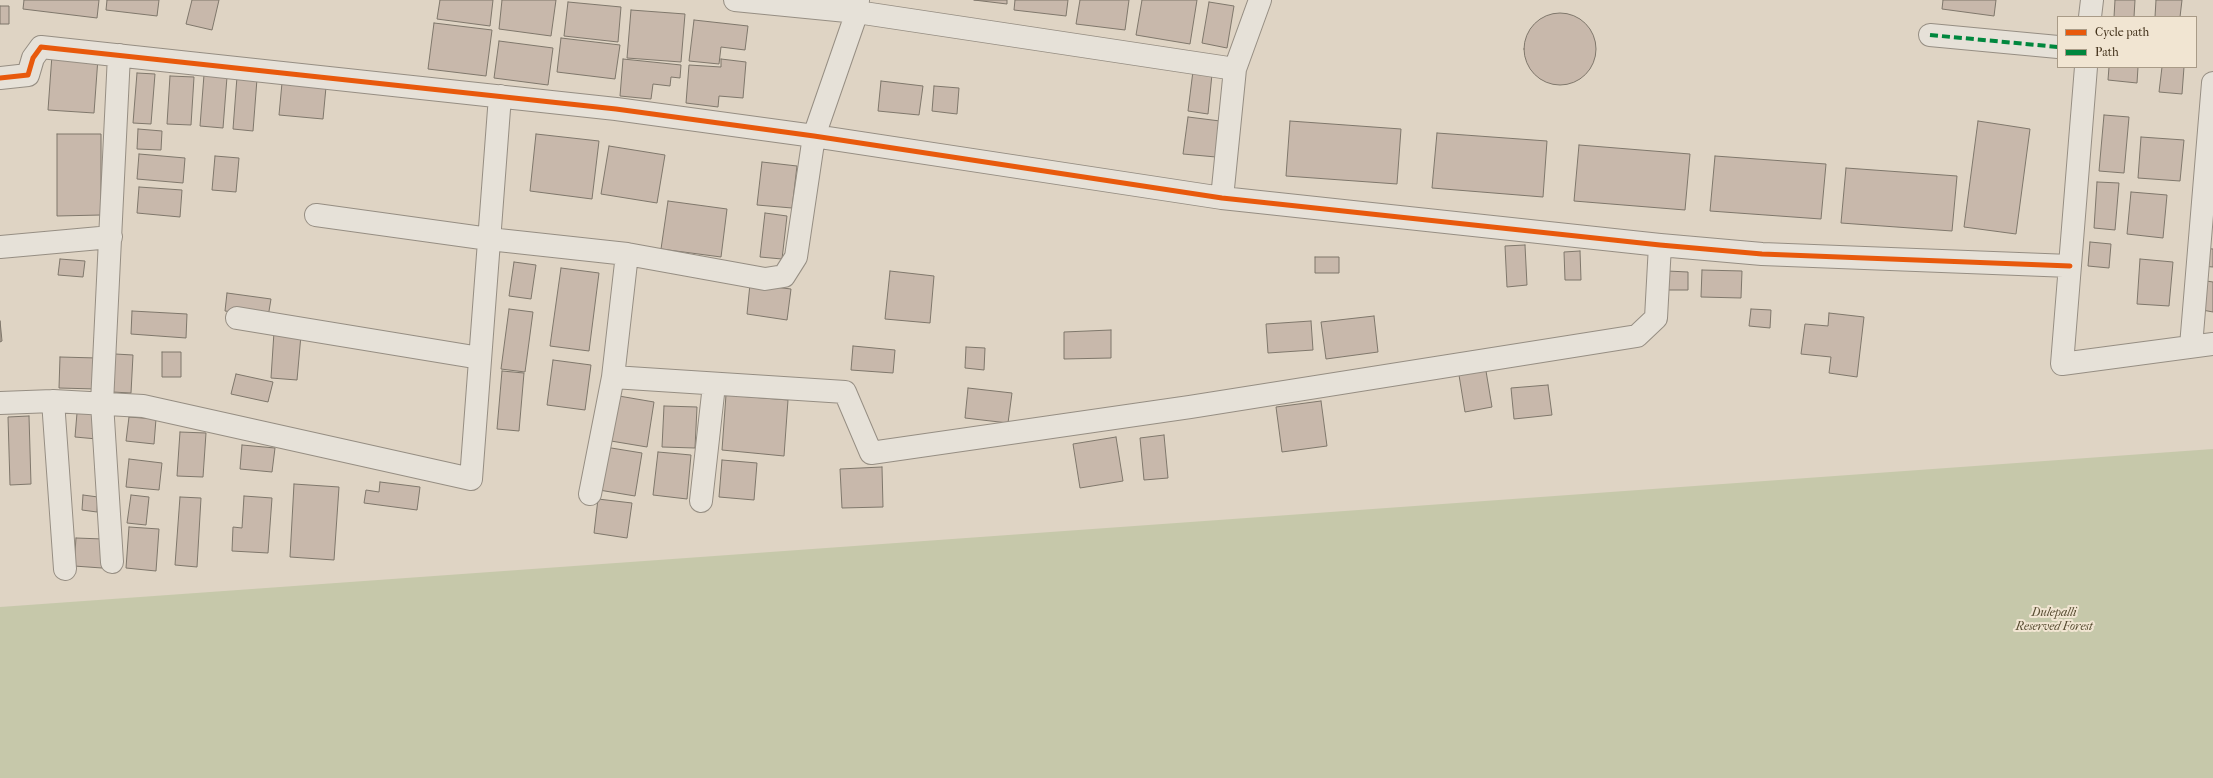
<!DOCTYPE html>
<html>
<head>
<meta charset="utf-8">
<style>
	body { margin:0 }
	#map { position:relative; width:2213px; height:778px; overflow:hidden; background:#dfd4c4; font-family:"IM FELL French Canon",serif }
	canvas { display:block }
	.legend { position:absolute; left:2057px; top:16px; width:140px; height:52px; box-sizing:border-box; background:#f1e5d2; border:1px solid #a99b87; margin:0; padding:5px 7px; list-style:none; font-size:12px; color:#3e2d16 }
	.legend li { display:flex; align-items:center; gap:8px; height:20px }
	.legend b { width:20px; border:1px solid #a99b87 }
</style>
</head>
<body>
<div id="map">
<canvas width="2213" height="778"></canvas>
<ul class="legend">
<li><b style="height:5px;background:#e8590c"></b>Cycle path</li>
<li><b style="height:5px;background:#00873e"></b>Path</li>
</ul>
</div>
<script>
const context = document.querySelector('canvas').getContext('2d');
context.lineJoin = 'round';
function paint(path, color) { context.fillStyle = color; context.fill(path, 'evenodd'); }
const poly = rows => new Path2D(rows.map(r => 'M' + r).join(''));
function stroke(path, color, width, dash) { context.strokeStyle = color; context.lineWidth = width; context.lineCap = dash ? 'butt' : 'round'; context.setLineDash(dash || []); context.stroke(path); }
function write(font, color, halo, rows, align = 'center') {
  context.font = font + ' "IM FELL French Canon",serif'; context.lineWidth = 4; context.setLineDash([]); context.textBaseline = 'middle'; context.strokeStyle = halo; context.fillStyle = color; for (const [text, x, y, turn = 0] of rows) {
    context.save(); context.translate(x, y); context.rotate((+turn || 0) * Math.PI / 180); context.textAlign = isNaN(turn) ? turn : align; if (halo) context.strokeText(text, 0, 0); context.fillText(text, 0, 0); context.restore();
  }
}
paint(poly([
	[2213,449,2213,778,0,778,0,607]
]), '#c6c8aa');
const building = poly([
	[24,0,99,0,97,18,23,9,24,0],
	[107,0,159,0,157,16,106,10,107,0],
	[192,0,219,0,212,30,186,24,192,0],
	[440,0,493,0,490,26,437,19,440,0],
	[502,0,556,0,551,36,499,29,502,0],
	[974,0,1007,0,1007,4,974,0],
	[1015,0,1068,0,1066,16,1014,10,1015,0],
	[1080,0,1129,0,1125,30,1076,24,1080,0],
	[1142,0,1197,0,1190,44,1136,35,1142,0],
	[1943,0,1996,0,1994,16,1942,9,1943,0],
	[2115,0,2135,0,2134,17,2114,17,2115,0],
	[2156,0,2182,0,2180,17,2155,17,2156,0],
	[568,2,621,7,618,42,564,36,568,2],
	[1209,2,1234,6,1227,48,1202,43,1209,2],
	[0,6,9,6,9,24,0,24,0,6],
	[631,10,685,14,681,62,627,58,631,10],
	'1524 49a36 36 0 1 1 72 0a36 36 0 1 1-72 0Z',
	[694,20,748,26,745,50,721,47,719,64,689,61,694,20],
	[434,23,492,30,486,76,428,69,434,23],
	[561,38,620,45,615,79,557,72,561,38],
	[499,41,553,48,548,85,494,78,499,41],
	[52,55,98,58,94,113,48,110,52,55],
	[623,59,681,65,680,78,671,77,670,86,653,84,651,99,620,96,623,59],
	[721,59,746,62,743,98,719,96,718,107,686,103,689,65,721,67,721,59],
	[2109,67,2138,67,2137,83,2108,80,2109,67],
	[2162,67,2184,67,2182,94,2159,92,2162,67],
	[1193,71,1212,74,1208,114,1188,111,1193,71],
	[137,73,155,74,151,124,133,123,137,73],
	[204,75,227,77,223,128,200,126,204,75],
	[170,76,194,77,191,125,167,124,170,76],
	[237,77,257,79,253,131,233,129,237,77],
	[881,81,923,86,919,115,878,111,881,81],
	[282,83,326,87,323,119,279,115,282,83],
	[934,86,959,88,957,114,932,111,934,86],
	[2104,115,2129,117,2124,173,2099,171,2104,115],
	[1188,117,1220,121,1216,157,1183,154,1188,117],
	[1290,121,1401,129,1397,184,1286,176,1290,121],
	[1978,121,2030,129,2016,234,1964,227,1978,121],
	[138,129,162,131,161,150,137,149,138,129],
	[1437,133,1547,141,1543,197,1432,188,1437,133],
	[57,134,101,134,101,215,57,216,57,134],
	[536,134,599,141,592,199,530,191,536,134],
	[2141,137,2184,140,2180,181,2138,178,2141,137],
	[1579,145,1690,154,1685,210,1574,201,1579,145],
	[609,146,665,155,657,203,601,194,609,146],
	[139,154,185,158,183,183,137,179,139,154],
	[215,156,239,158,236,192,212,190,215,156],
	[1715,156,1826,164,1821,219,1710,211,1715,156],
	[762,162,797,166,792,208,757,205,762,162],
	[1846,168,1957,176,1952,231,1841,223,1846,168],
	[2097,182,2119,183,2115,230,2094,228,2097,182],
	[139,187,182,190,180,217,137,213,139,187],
	[2131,192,2167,195,2163,238,2127,234,2131,192],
	[668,201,727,209,721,257,661,249,668,201],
	[765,213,787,216,782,259,760,257,765,213],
	[2090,242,2111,244,2109,268,2088,266,2090,242],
	[1525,245,1527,285,1507,287,1505,246,1525,245],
	[2202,248,2213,249,2213,267,2202,266,2202,248],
	[1580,251,1581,280,1565,280,1564,252,1580,251],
	[1315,257,1339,257,1339,273,1315,273,1315,257],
	[60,259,85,261,83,277,58,275,60,259],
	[2140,259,2173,262,2169,306,2137,304,2140,259],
	[514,262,536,265,531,299,509,296,514,262],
	[561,268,599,273,589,351,550,346,561,268],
	[1702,270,1742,271,1741,298,1701,297,1702,270],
	[890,271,934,276,930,323,885,319,890,271],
	[1667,271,1688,272,1688,290,1666,290,1667,271],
	[2200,280,2213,282,2213,312,2197,309,2200,280],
	[750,284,791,289,787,320,747,314,750,284],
	[227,293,271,299,268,317,225,311,227,293],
	[509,309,533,312,525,372,501,369,509,309],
	[1751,309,1771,310,1770,328,1749,326,1751,309],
	[132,311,187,314,186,338,131,334,132,311],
	[1829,313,1864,317,1857,377,1829,373,1831,357,1801,354,1805,324,1828,326,1829,313],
	[1374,316,1378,352,1326,359,1321,322,1374,316],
	[0,321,2,341,0,342,0,321],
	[1311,321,1313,350,1268,353,1266,324,1311,321],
	[1111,330,1111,358,1064,359,1064,332,1111,330],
	[274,332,301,335,297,380,271,378,274,332],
	[853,346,895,350,893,373,851,370,853,346],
	[966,347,985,348,984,370,965,368,966,347],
	[162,352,181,352,181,377,162,377,162,352],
	[115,354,133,355,131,393,112,392,115,354],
	[60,357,97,358,96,389,59,388,60,357],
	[553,360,591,365,585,410,547,405,553,360],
	[1485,365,1492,407,1465,412,1458,369,1485,365],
	[502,371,524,373,519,431,497,429,502,371],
	[236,374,273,382,268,402,231,394,236,374],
	[1548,385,1552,415,1514,419,1511,388,1548,385],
	[968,388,1012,393,1008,423,965,418,968,388],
	[613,395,654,402,647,447,605,440,613,395],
	[726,395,788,400,784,456,722,450,726,395],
	[1321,401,1327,446,1282,452,1276,407,1321,401],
	[664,406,697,407,695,448,662,447,664,406],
	[77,413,98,414,97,439,75,437,77,413],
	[29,416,31,484,10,485,8,417,29,416],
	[129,417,156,419,154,444,126,441,129,417],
	[180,432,206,433,203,477,177,476,180,432],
	[1164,435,1168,478,1144,480,1140,438,1164,435],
	[1116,437,1123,481,1080,488,1073,444,1116,437],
	[242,445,275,448,272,472,240,469,242,445],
	[605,447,642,453,635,496,599,490,605,447],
	[658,452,691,455,687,499,653,495,658,452],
	[129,459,162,463,159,490,126,487,129,459],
	[722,460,757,463,754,500,719,497,722,460],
	[882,467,883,507,842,508,840,469,882,467],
	[380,482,420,487,417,510,364,503,366,490,379,492,380,482],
	[294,484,339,487,334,560,290,557,294,484],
	[83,495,98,497,97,512,82,510,83,495],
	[131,495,149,497,146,525,127,523,131,495],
	[244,496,272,498,268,553,232,551,233,527,242,528,244,496],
	[180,497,201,498,197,567,175,565,180,497],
	[598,499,632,503,627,538,594,533,598,499],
	[129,527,159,529,156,571,126,568,129,527],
	[76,538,103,539,102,568,74,566,76,538]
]);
paint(building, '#c8b8ab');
stroke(building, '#7f776b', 1);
const minor = poly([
	[735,0,857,12,1235,69],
	[2090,17,2092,0],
	[1930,35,2058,47],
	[2086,67,2062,364,2213,344],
	[0,78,28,75,33,58,41,47,616,109,814,136,1222,198,1660,245,1762,254,2070,266],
	[1222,198,1235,69,1260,0],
	[316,215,489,239,627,254,765,279,784,276,796,257,814,136,857,12,858,0],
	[0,247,111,237],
	[237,318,480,358],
	[2191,346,2213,83],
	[613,377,845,392,871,453,1190,407,1637,336,1656,318,1660,245],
	[53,401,65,569],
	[0,403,53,401,143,406,471,479,500,96],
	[590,494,613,377,627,254],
	[701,501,714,385],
	[112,562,102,403,119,55]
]);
stroke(minor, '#968e83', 24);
stroke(minor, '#e6e1d8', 22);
stroke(poly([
	[1930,35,2058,47]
]), '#00873e', 4, [8, 4]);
stroke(poly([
	[0,78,28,75,33,58,41,47,616,109,814,136,1222,198,1660,245,1762,254,2070,266]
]), '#e8590c', 5);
write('italic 12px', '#554a2f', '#f1e5d2', [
	["Dulepalli",2054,613],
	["Reserved Forest",2054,627]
]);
</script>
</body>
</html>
